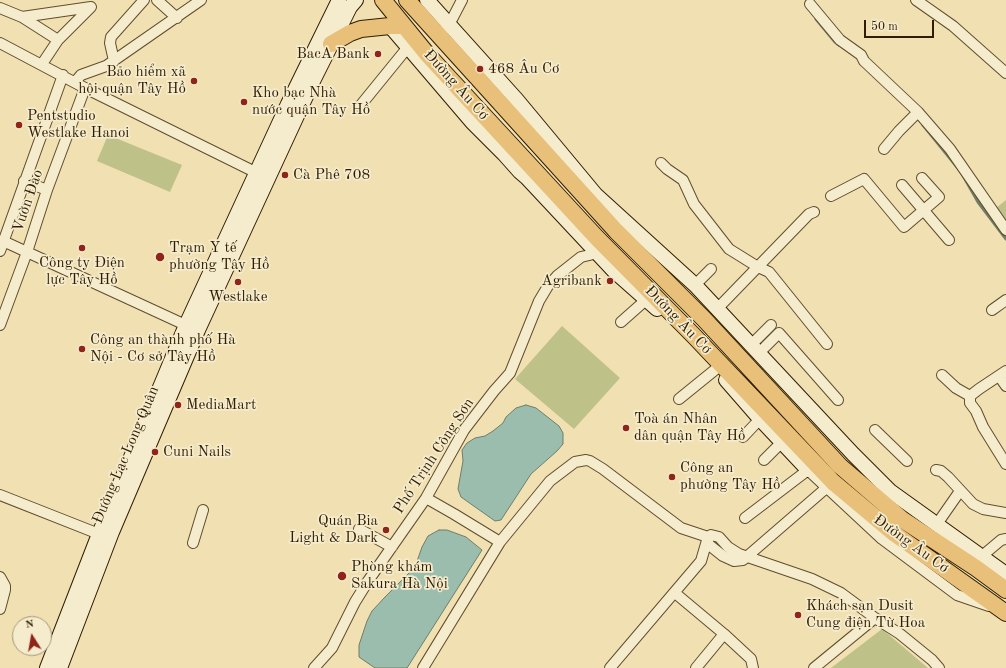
<!DOCTYPE html>
<html>
<head>
<meta charset="utf-8">
<style>
	body { margin:0 }
	#map { position:relative; width:1006px; height:668px; overflow:hidden; background:#f0e0b2; font-family:"Old Standard TT",serif }
	canvas { display:block }
	.north { position:absolute; left:12px; top:616px; width:40px; height:40px; box-sizing:border-box; background:#f5ebcd; border:1px solid #a6997b; border-radius:50%; rotate:349deg; font-size:11px; font-weight:700; line-height:16px; text-align:center; color:#301d00 }
	.north::after { content:''; display:block; margin:auto; width:14px; height:18px; background:#8f2418; clip-path:polygon(50% 0,100% 100%,50% 72%,0 100%) }
	.scale { position:absolute; left:864px; top:20px; width:70px; height:18px; box-sizing:border-box; border:2px solid #301d00; border-top:0; padding-left:5px; font-size:12px; line-height:14px; white-space:nowrap; color:#301d00; -webkit-text-stroke:3px #f5ebcd; paint-order:stroke }
</style>
</head>
<body>
<div id="map">
<canvas width="1006" height="668"></canvas>
<div class="north">N</div>
<div class="scale">50 m</div>
</div>
<script>
const context = document.querySelector('canvas').getContext('2d');
context.lineJoin = 'round';
function paint(path, color) { context.fillStyle = color; context.fill(path, 'evenodd'); }
const poly = rows => new Path2D(rows.map(r => 'M' + r).join(''));
function stroke(path, color, width, dash) { context.strokeStyle = color; context.lineWidth = width; context.lineCap = dash ? 'butt' : 'round'; context.setLineDash(dash || []); context.stroke(path); }
function write(font, color, halo, rows, align = 'center') {
  context.font = font + ' "Old Standard TT",serif'; context.lineWidth = 3.5; context.setLineDash([]); context.textBaseline = 'middle'; context.strokeStyle = halo; context.fillStyle = color; for (const [text, x, y, turn = 0] of rows) {
    context.save(); context.translate(x, y); context.rotate((+turn || 0) * Math.PI / 180); context.textAlign = isNaN(turn) ? turn : align; if (halo) context.strokeText(text, 0, 0); context.fillText(text, 0, 0); context.restore();
  }
}
paint(poly([
	[108,135,182,165,170,192,97,161],
	[1006,200,1006,221,996,208],
	[562,326,620,378,574,429,515,379],
	[882,629,928,668,831,668]
]), '#bec188');
const water = poly([
	[526,405,536,408,559,426,563,433,563,444,557,451,531,474,501,520,495,521,461,497,458,489,463,461,462,450,467,443,475,438,485,436,493,431,503,423,506,417,516,408,526,405],
	[439,530,447,530,466,537,482,550,407,668,375,668,359,657,359,645,367,621,372,611,385,597,415,567,422,547,428,536,439,530]
]);
paint(water, '#9abdae');
stroke(water, '#707d68', 1);
stroke(poly([
	[816,19,835,42,839,45],
	[923,125,961,172,978,202,1006,239]
]), '#707d68', 3);
const street = poly([
	[157,0,177,18],
	[916,0,953,26,1006,73],
	[810,4,840,40,861,55,864,61,918,112,950,149,1006,230],
	[0,8,22,17,58,40,42,64],
	[22,17,91,7,58,40],
	[445,29,449,25,462,0],
	[0,43,85,88,255,172],
	[114,61,110,43,111,37,144,0],
	[75,82,81,75,106,66,201,0],
	[360,106,408,47],
	[884,149,899,131,918,112],
	[661,163,667,169,683,180,694,204,729,249,758,267,769,272,827,344],
	[24,181,47,190],
	[902,185,949,240],
	[831,196,864,179,904,227,939,197,922,178],
	[3,241,192,328],
	[0,251,63,75],
	[695,285,711,269],
	[717,309,809,214,814,212],
	[992,310,1006,300],
	[621,322,647,299],
	[0,325,27,252,47,190,85,88],
	[751,345,771,325],
	[758,354,779,333,838,400],
	[942,375,956,388,970,396,979,389,1006,371],
	[999,376,1006,386],
	[970,396,970,403,976,411,983,427,1006,464],
	[679,399,716,369],
	[875,430,907,461],
	[743,437,760,419],
	[764,460,782,442],
	[936,470,941,471,948,477,973,504,983,509,1006,513],
	[0,495,99,534],
	[426,498,454,514,500,542],
	[745,518,808,470,882,539,957,595,989,606],
	[937,524,960,491],
	[359,529,392,547],
	[708,537,711,535,719,537,728,547,739,554,812,579,841,593,875,618,900,634,932,660,939,668],
	[708,537,708,544,723,556,734,561,743,560,832,483],
	[193,543,203,510],
	[982,556,1001,540,1006,539],
	[0,577,5,586,5,590,0,609],
	[675,593,724,634,751,659,753,668],
	[314,668,332,648,355,602,368,581,426,498,464,430,494,391,510,373,539,301,548,286,557,276,581,257,598,253],
	[423,668,500,542,550,481,575,462,586,460,590,461,603,469,681,528,708,537],
	[610,668,701,561,708,537],
	[696,668,724,634],
	[814,668,875,618]
]);
const secondary = poly([
	[427,0,517,100,596,195,695,285,853,454,890,491,1006,574],
	[390,26,472,122,504,154,520,172,527,178,614,271,657,309],
	[726,380,760,419,808,470],
	[47,668,99,534,186,325,288,104,339,0],
	[60,668,112,532,198,330,314,79,350,7,356,0]
]);
const primary = poly([
	[383,0,427,54,524,159,597,238,694,336,833,482,895,534,1006,613],
	[407,0,616,231,704,319,840,466,903,520,976,568,1006,590],
	[331,44,350,33,361,29,390,26,404,26]
]);
stroke(street, '#604e2c', 12);
stroke(secondary, '#301d00', 16);
stroke(primary, '#301d00', 18);
stroke(street, '#f5ebcd', 10);
stroke(secondary, '#f5ebcd', 14);
stroke(primary, '#e8c079', 16);
for (const [x, y, r, color] of [
	[378,54,4,"#8f2418"],
	[480,69,4,"#8f2418"],
	[194,81,4,"#8f2418"],
	[244,102,4,"#8f2418"],
	[19,125,4,"#8f2418"],
	[285,175,4,"#8f2418"],
	[82,248,4,"#8f2418"],
	[160,257,5,"#8f2418"],
	[610,281,4,"#8f2418"],
	[238,282,4,"#8f2418"],
	[82,349,4,"#8f2418"],
	[178,405,4,"#8f2418"],
	[626,428,4,"#8f2418"],
	[155,452,4,"#8f2418"],
	[672,477,4,"#8f2418"],
	[386,530,4,"#8f2418"],
	[342,576,5,"#8f2418"],
	[798,615,4,"#8f2418"]
]) { const dot = new Path2D(); dot.arc(x, y, r, 0, 2 * Math.PI); context.fillStyle = color; context.fill(dot); stroke(dot, '#f5ebcd', 1.5); }
write('15px', '#301d00', '#f5ebcd', [
	["BacA Bank",370,54,"right"],
	["468 Âu Cơ",488,69],
	["Bảo hiểm xã",186,72,"right"],
	["hội quận Tây Hồ",186,89,"right"],
	["Kho bạc Nhà",252,93],
	["nước quận Tây Hồ",252,110],
	["Pentstudio",27,116],
	["Westlake Hanoi",27,133],
	["Cà Phê 708",293,175],
	["Trạm Y tế",169,248],
	["phường Tây Hồ",169,265],
	["Công ty Điện",82,263,"center"],
	["lực Tây Hồ",82,280,"center"],
	["Agribank",602,281,"right"],
	["Westlake",238,297,"center"],
	["Công an thành phố Hà",90,340],
	["Nội - Cơ sở Tây Hồ",90,357],
	["MediaMart",186,405],
	["Toà án Nhân",634,419],
	["dân quận Tây Hồ",634,436],
	["Cuni Nails",163,452],
	["Công an",680,468],
	["phường Tây Hồ",680,485],
	["Quán Bia",378,521,"right"],
	["Light & Dark",378,538,"right"],
	["Phòng khám",351,567],
	["Sakura Hà Nội",351,584],
	["Khách sạn Dusit",806,606],
	["Cung điện Từ Hoa",806,623]
], 'left');
write('15px', '#301d00', '#f5ebcd', [
	["Đường Âu Cơ",456,85,48],
	["Vườn Đào",28,201,-71],
	["Đường Âu Cơ",678,320,46],
	["Đường Lạc Long Quân",126,455,-67],
	["Phố Trịnh Công Sơn",434,456,-57],
	["Đường Âu Cơ",911,544,36]
]);
</script>
</body>
</html>
